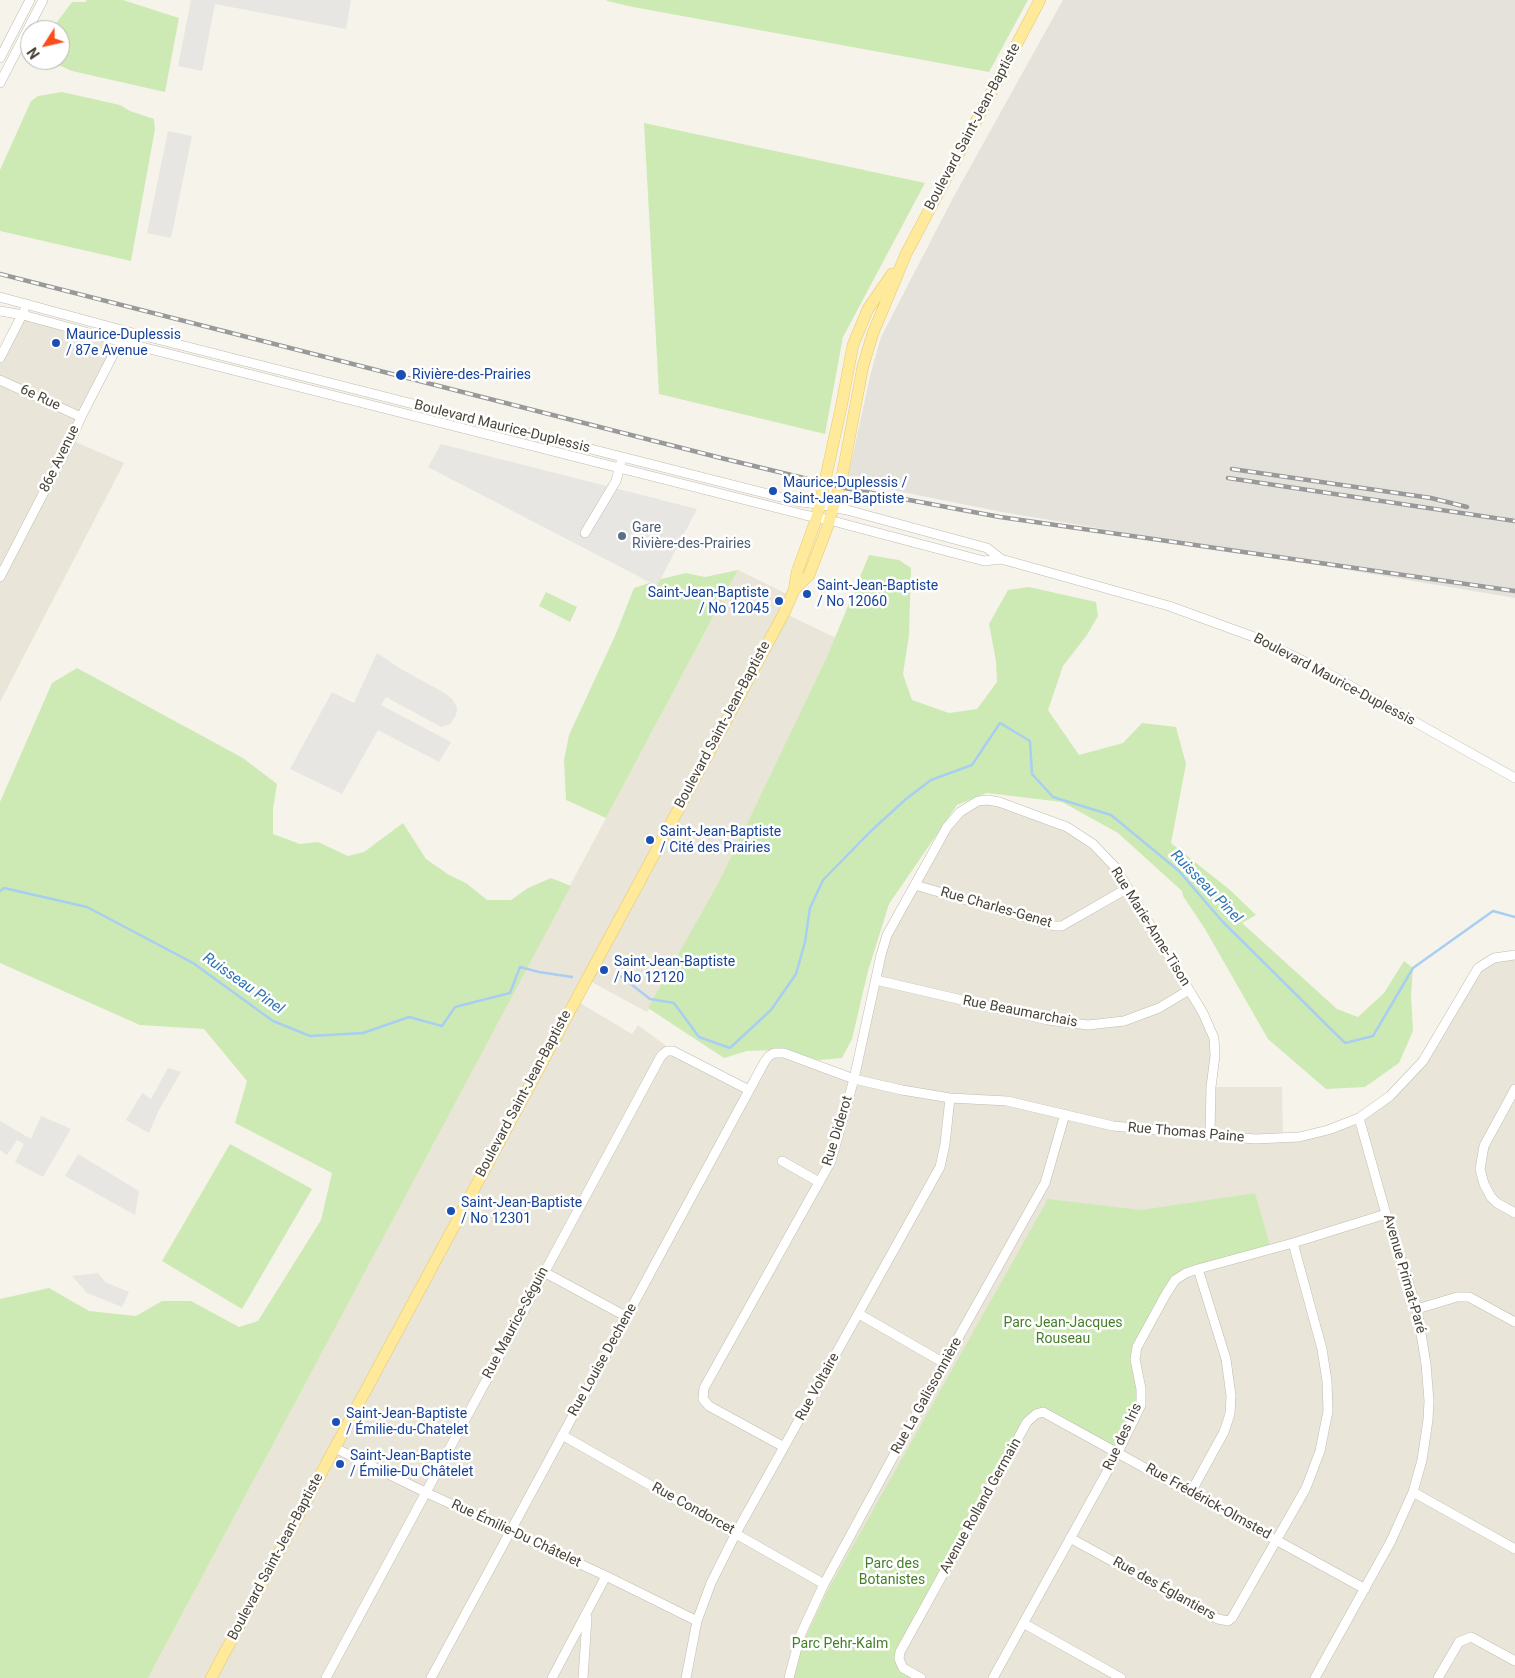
<!DOCTYPE html>
<html>
<head>
<meta charset="utf-8">
<style>
	body { margin:0 }
	#map { position:relative; width:1515px; height:1678px; overflow:hidden; background:#f6f3eb; font-family:Roboto,sans-serif }
	canvas { display:block }
	.north { position:absolute; left:20px; top:20px; width:50px; height:50px; box-sizing:border-box; background:#fff; border:1px solid #b7b4af; border-radius:50%; rotate:235deg; font-size:14px; font-weight:700; line-height:20px; text-align:center; color:#4a4438 }
	.north::after { content:''; display:block; margin:auto; width:18px; height:22px; background:#fb4d1c; clip-path:polygon(50% 0,100% 100%,50% 72%,0 100%) }
</style>
</head>
<body>
<div id="map">
<canvas width="1515" height="1678"></canvas>
<div class="north">N</div>
</div>
<script>
const context = document.querySelector('canvas').getContext('2d');
context.lineJoin = 'round';
function paint(path, color) { context.fillStyle = color; context.fill(path, 'evenodd'); }
const poly = rows => new Path2D(rows.map(r => 'M' + r).join(''));
function stroke(path, color, width, dash) { context.strokeStyle = color; context.lineWidth = width; context.lineCap = dash ? 'butt' : 'round'; context.setLineDash(dash || []); context.stroke(path); }
function write(font, color, halo, rows, align = 'center') {
  context.font = font + ' Roboto,sans-serif'; context.lineWidth = 5; context.setLineDash([]); context.textBaseline = 'middle'; context.strokeStyle = halo; context.fillStyle = color; for (const [text, x, y, turn = 0] of rows) {
    context.save(); context.translate(x, y); context.rotate((+turn || 0) * Math.PI / 180); context.textAlign = isNaN(turn) ? turn : align; if (halo) context.strokeText(text, 0, 0); context.fillText(text, 0, 0); context.restore();
  }
}
paint(poly([
	[23,315,122,342,71,440,124,463,0,702,0,358],
	[738,570,791,596,784,613,838,639,728,872,647,1012,586,979,575,1000,632,1034,638,1025,673,1051,749,1090,765,1061,784,1053,854,1079,881,955,947,827,978,801,999,802,1050,821,1101,853,1214,1038,1211,1087,1282,1087,1283,1138,1359,1118,1414,1072,1483,963,1515,955,1515,1678,148,1678]
]), '#eae5d9');
paint(poly([
	[1063,0,1515,0,1515,598,1002,512,847,481,871,372,881,337,953,198]
]), '#e5e2dc');
paint(poly([
	[87,0,123,0,179,18,165,92,72,71,47,60,60,60,60,30,51,30,72,2,85,2],
	[607,0,1028,0,989,72,633,7,607,1],
	[62,92,120,105,130,111,154,119,155,129,131,261,0,231,0,170,31,101,38,96],
	[644,123,925,183,843,337,825,434,659,394],
	[869,555,899,560,911,568,909,635,903,674,912,700,949,713,977,709,997,682,996,661,989,624,1008,590,1029,587,1096,602,1098,616,1087,635,1063,666,1048,710,1079,755,1123,743,1142,723,1176,727,1186,764,1171,843,1230,890,1256,915,1242,923,1337,1009,1358,1017,1384,993,1404,961,1413,968,1411,995,1413,1031,1399,1063,1365,1087,1326,1089,1268,1039,1205,929,1183,896,1182,891,1118,833,1062,802,987,793,957,805,889,904,868,971,852,1039,842,1058,819,1060,777,1050,747,1051,724,1058,648,1008,720,880,827,657],
	[738,570,606,818,566,800,564,760,569,735,615,636,634,588,661,579,686,573,705,577],
	[546,592,577,607,570,622,539,606],
	[77,668,243,758,277,784,273,809,273,834,300,844,318,842,348,856,364,852,403,823,426,859,449,875,466,883,487,900,511,900,528,888,551,878,571,886,148,1678,0,1678,0,1299,49,1288,89,1311,136,1316,162,1301,191,1301,239,1327,258,1321,321,1220,332,1173,235,1123,247,1081,204,1029,140,1025,0,963,0,802,52,683],
	[230,1144,312,1189,242,1309,162,1261],
	[1255,1193,1271,1249,1175,1280,1135,1359,1141,1405,1118,1452,1045,1411,1036,1414,900,1652,903,1668,921,1678,794,1678,802,1645,828,1590,1048,1199,1141,1210]
]), '#ceeab4');
paint(poly([
	[191,0,351,0,346,29,215,4,202,71,178,66],
	[168,131,192,136,171,238,147,233],
	[441,444,697,509,657,586,428,467],
	[377,653,401,669,445,693,453,700,457,708,456,715,450,724,441,727,386,697,381,705,451,742,439,762,378,730,342,794,290,769,332,692,354,703],
	[168,1068,181,1072,159,1110,149,1133,126,1120,142,1093,151,1099],
	[41,1116,71,1129,43,1177,15,1162,24,1144,17,1140,7,1155,0,1150,0,1121,31,1139],
	[78,1154,139,1191,135,1215,65,1176],
	[98,1273,105,1282,129,1292,122,1307,87,1293,72,1276]
]), '#e7e6e2');
stroke(poly([
	[0,891,4,888,87,907,193,963,273,1021,310,1036,363,1033,409,1017,442,1026,455,1007,510,993,520,967,539,972,572,977],
	[618,974,650,999,674,1003,699,1037,730,1048,771,1010,796,974,805,942,810,908,823,880,871,831,906,799,931,780,972,765,1000,723,1030,741,1032,774,1053,797,1111,815,1179,871,1222,921,1345,1043,1373,1036,1413,968,1493,911,1515,917]
]), '#a8cef2', 2.5);
const minor = poly([
	[0,58,30,0],
	[0,83,43,0],
	[0,297,129,332,800,502,819,504,847,510,987,548,1001,559,1169,606,1254,637,1322,670,1515,778],
	[0,311,23,315,122,342,805,515,829,520,984,561,1001,559],
	[0,358,24,311],
	[0,380,81,417],
	[585,533,616,481,621,462],
	[0,577,71,440,81,417,114,353,122,342],
	[915,885,1055,926,1062,926,1067,923,1128,888],
	[876,980,1048,1020,1088,1025,1124,1021,1159,1008,1189,990],
	[1515,1089,1484,1146,1480,1169,1484,1184,1491,1197,1497,1203,1515,1213],
	[782,1161,819,1182],
	[544,1272,627,1317],
	[1417,1309,1457,1297,1469,1297,1515,1322],
	[859,1314,944,1363],
	[562,1435,824,1584],
	[784,1447,709,1406,703,1399,704,1388,831,1161,854,1079,881,955,887,935,947,827,960,812,978,801,988,800,999,802,1067,827,1093,844,1115,867,1203,1013,1214,1038,1215,1056,1211,1087,1210,1134],
	[335,1448,425,1492,606,1576,697,1621],
	[1191,1492,1224,1432,1230,1414,1231,1396,1226,1359,1198,1269],
	[1413,1492,1515,1549],
	[1070,1538,1218,1619,1228,1621,1232,1618,1306,1488,1320,1451,1328,1411,1327,1381,1322,1349,1293,1243],
	[1023,1623,1121,1678],
	[326,1678,661,1056,667,1051,673,1051,749,1090],
	[431,1678,765,1061,769,1056,774,1053,784,1053,854,1079,902,1090,950,1098,1007,1101,1113,1126,1255,1139,1299,1137,1328,1130,1359,1118,1390,1096,1423,1061,1478,968,1494,958,1515,955],
	[552,1678,606,1576],
	[583,1678,587,1618],
	[686,1678,697,1621,711,1583,736,1533,940,1167,945,1144,950,1098],
	[789,1678,800,1636,824,1584,944,1363,1045,1183,1065,1114],
	[921,1678,903,1668,899,1659,900,1652,1027,1422,1036,1414,1043,1412,1365,1589],
	[993,1678,1118,1452,1141,1405,1141,1389,1135,1359,1137,1347,1166,1294,1175,1280,1186,1273,1198,1269,1293,1243,1386,1214],
	[1315,1678,1391,1541,1413,1492,1422,1460,1428,1420,1429,1401,1426,1364,1417,1309,1386,1214,1359,1118],
	[1438,1678,1459,1642,1471,1637,1515,1661]
]);
const major = poly([
	[794,590,797,572,817,517,841,408,853,345,868,309,892,274],
	[211,1678,784,613,794,590,809,575,827,528,841,482,863,366,873,333,906,254,1040,0]
]);
stroke(minor, '#c1bcad', 10);
stroke(major, '#e6c969', 12);
stroke(minor, '#fff', 9);
stroke(major, '#ffe99b', 11);
const rail = poly([
	[0,274,721,458,845,488,1000,517,1515,591],
	[1232,469,1431,498,1467,507],
	[1228,478,1515,521]
]);
stroke(rail, '#999', 4.5);
stroke(rail, '#fff', 2.5, [8]);
for (const [x, y, r, color] of [
	[56,343,5,"#1a4fb4"],
	[401,375,6,"#1a4fb4"],
	[773,491,5,"#1a4fb4"],
	[622,536,5,"#5c6f8a"],
	[807,594,5,"#1a4fb4"],
	[779,601,5,"#1a4fb4"],
	[650,840,5,"#1a4fb4"],
	[604,970,5,"#1a4fb4"],
	[451,1211,5,"#1a4fb4"],
	[336,1422,5,"#1a4fb4"],
	[340,1464,5,"#1a4fb4"]
]) { const dot = new Path2D(); dot.arc(x, y, r, 0, 2 * Math.PI); context.fillStyle = color; context.fill(dot); stroke(dot, '#fff', 2); }
write('14px', '#4a4438', '#fff', [
	["Boulevard Saint-Jean-Baptiste",973,127,-62],
	["6e Rue",40,398,25],
	["Boulevard Maurice-Duplessis",502,427,14],
	["86e Avenue",60,459,-64],
	["Boulevard Maurice-Duplessis",1334,680,28],
	["Boulevard Saint-Jean-Baptiste",723,725,-62],
	["Rue Charles-Genet",996,908,16],
	["Rue Marie-Anne-Tison",1150,927,58],
	["Rue Beaumarchais",1020,1012,11],
	["Boulevard Saint-Jean-Baptiste",524,1094,-62],
	["Rue Diderot",838,1131,-73],
	["Rue Thomas Paine",1186,1133,5],
	["Avenue Primat-Paré",1404,1274,74],
	["Rue Maurice-Séguin",516,1323,-62],
	["Rue Louise Dechene",603,1360,-61],
	["Rue Voltaire",818,1387,-61],
	["Rue La Galissonnière",927,1396,-61],
	["Rue des Iris",1123,1437,-65],
	["Rue Frédérick-Olmsted",1208,1502,29],
	["Avenue Rolland Germain",981,1506,-61],
	["Rue Condorcet",693,1509,29],
	["Rue Émilie-Du Châtelet",516,1534,25],
	["Boulevard Saint-Jean-Baptiste",276,1557,-62],
	["Rue des Églantiers",1164,1589,29]
]);
write('14px', '#164399', '#fff', [
	["Maurice-Duplessis",66,335],
	["/ 87e Avenue",66,351],
	["Rivière-des-Prairies",412,375],
	["Maurice-Duplessis /",783,483],
	["Saint-Jean-Baptiste",783,499],
	["Saint-Jean-Baptiste",817,586],
	["/ No 12060",817,602],
	["Saint-Jean-Baptiste",769,593,"right"],
	["/ No 12045",769,609,"right"],
	["Saint-Jean-Baptiste",660,832],
	["/ Cité des Prairies",660,848],
	["Saint-Jean-Baptiste",614,962],
	["/ No 12120",614,978],
	["Saint-Jean-Baptiste",461,1203],
	["/ No 12301",461,1219],
	["Saint-Jean-Baptiste",346,1414],
	["/ Émilie-du-Chatelet",346,1430],
	["Saint-Jean-Baptiste",350,1456],
	["/ Émilie-Du Châtelet",350,1472]
], 'left');
write('14px', '#4e5e75', '#fff', [
	["Gare",632,528],
	["Rivière-des-Prairies",632,544]
], 'left');
write('14px', '#447e2a', '#fff', [
	["Parc Jean-Jacques",1063,1323],
	["Rouseau",1063,1339],
	["Parc des",892,1564],
	["Botanistes",892,1580],
	["Parc Pehr-Kalm",840,1644]
]);
write('italic 15px', '#2f75b9', '#fff', [
	["Ruisseau Pinel",1206,887,46],
	["Ruisseau Pinel",243,984,35]
]);
</script>
</body>
</html>
